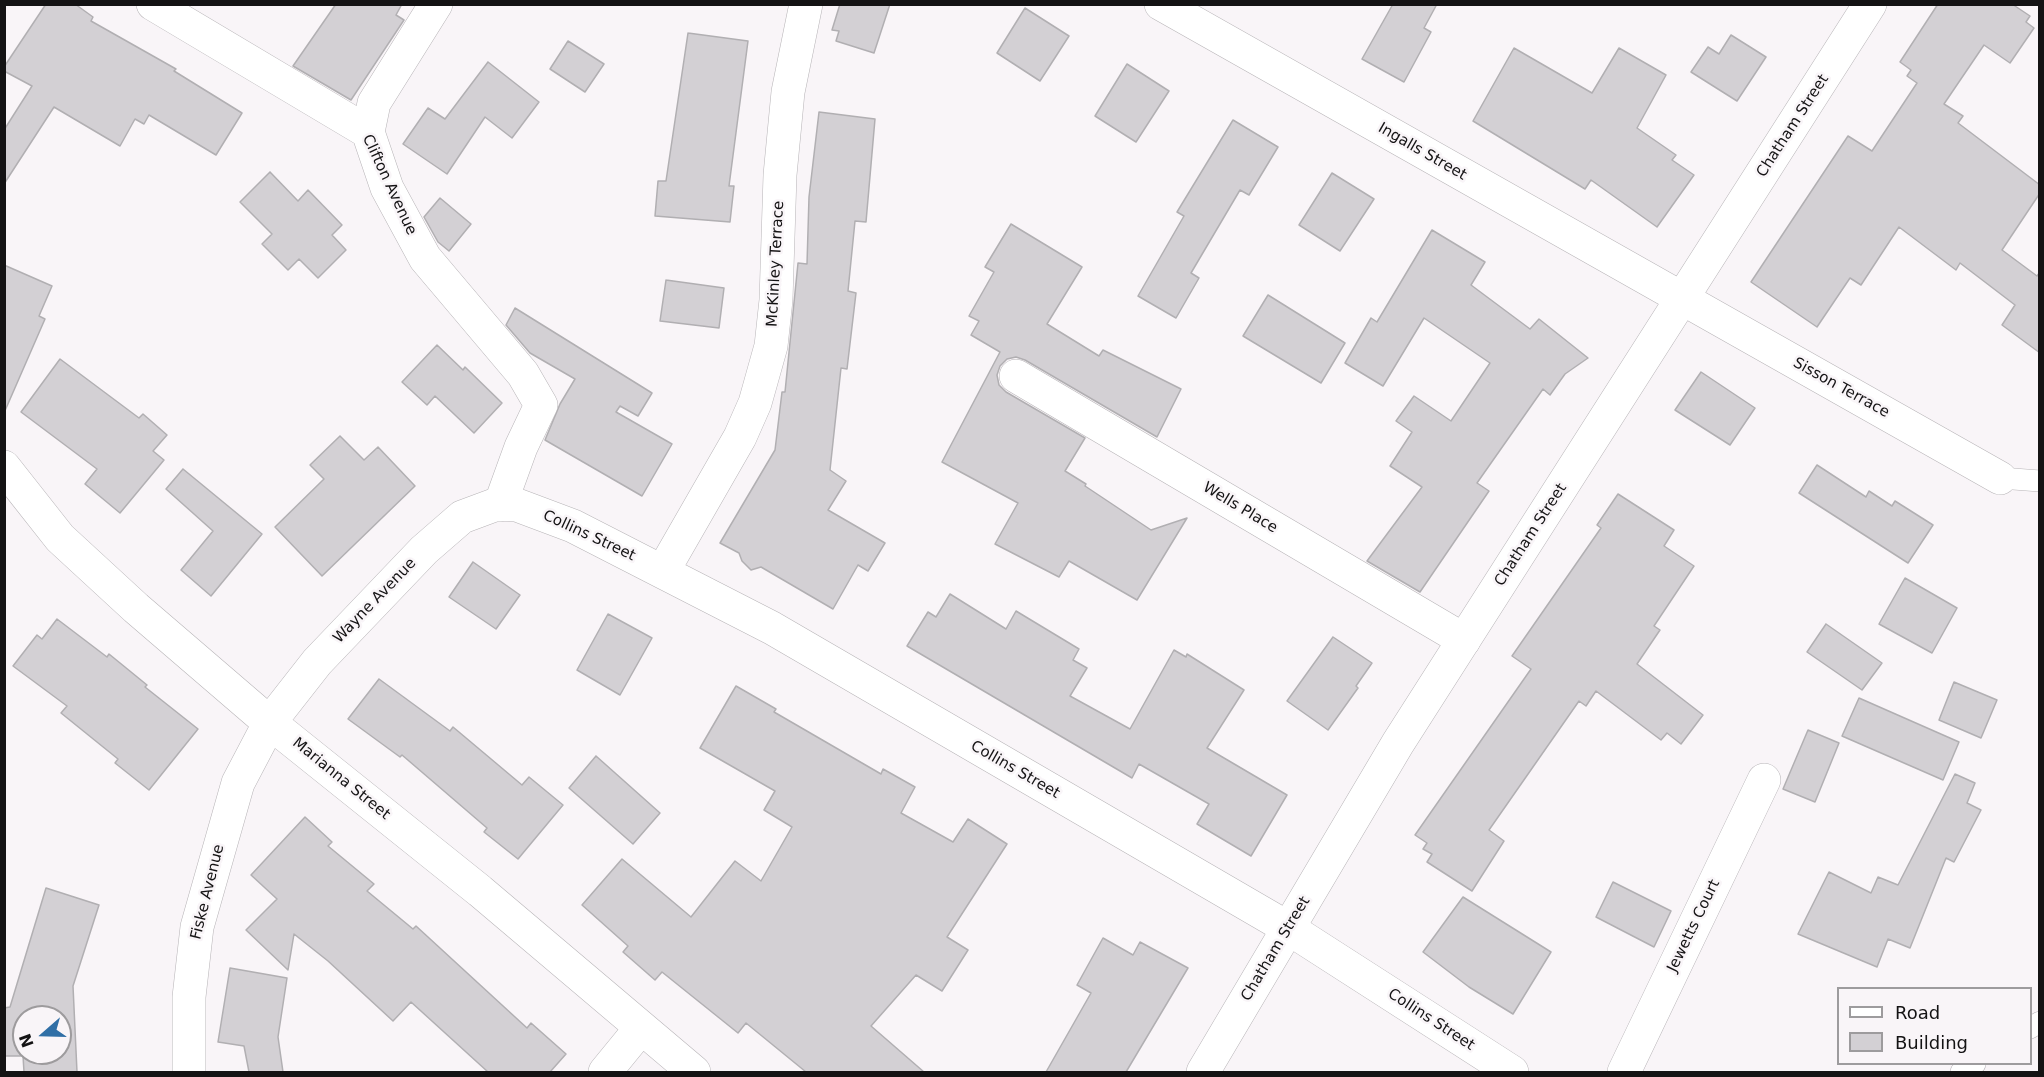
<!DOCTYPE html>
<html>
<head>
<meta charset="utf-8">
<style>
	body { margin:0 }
	#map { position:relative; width:2044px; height:1077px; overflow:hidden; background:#f9f5f8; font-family:"DejaVu Sans",sans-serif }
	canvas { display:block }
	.frame { position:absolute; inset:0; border:6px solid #141314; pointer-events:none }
	.legend { position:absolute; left:1837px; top:987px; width:195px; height:78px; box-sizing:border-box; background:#f9f5f8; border:2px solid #9d9b9d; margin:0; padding:8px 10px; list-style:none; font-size:18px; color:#141314 }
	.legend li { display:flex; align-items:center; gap:12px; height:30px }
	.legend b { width:30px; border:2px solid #9d9b9d }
	.north { position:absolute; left:12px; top:1005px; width:60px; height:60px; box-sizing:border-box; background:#f9f5f8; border:2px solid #9d9b9d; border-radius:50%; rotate:250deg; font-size:16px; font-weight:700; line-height:24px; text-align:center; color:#141314 }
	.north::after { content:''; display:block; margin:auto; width:21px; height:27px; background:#306fa6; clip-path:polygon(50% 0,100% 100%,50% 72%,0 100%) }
</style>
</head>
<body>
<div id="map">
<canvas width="2044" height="1077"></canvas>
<div class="frame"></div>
<ul class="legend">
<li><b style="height:8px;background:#fff"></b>Road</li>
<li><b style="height:16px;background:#d3d0d4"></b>Building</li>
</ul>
<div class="north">N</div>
</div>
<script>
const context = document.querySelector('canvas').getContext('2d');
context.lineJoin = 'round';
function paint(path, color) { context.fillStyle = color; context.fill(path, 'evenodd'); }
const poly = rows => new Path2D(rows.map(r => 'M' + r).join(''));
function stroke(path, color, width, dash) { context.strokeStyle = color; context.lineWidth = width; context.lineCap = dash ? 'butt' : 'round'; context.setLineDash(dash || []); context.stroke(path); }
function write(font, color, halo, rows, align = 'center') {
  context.font = font + ' "DejaVu Sans",sans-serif'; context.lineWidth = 5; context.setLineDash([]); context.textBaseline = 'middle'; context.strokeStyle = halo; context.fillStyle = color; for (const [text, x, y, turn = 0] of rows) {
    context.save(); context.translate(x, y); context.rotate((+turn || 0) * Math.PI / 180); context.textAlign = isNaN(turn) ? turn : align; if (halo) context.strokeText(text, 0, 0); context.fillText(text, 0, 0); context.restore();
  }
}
const building = poly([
	[46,4,75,4,93,17,91,21,176,69,174,71,242,113,216,155,149,115,144,124,135,119,120,146,54,107,4,184,4,130,32,86,4,71,4,67,46,4],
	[336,4,402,4,396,15,404,20,351,100,293,66,336,4],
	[840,4,890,4,874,53,836,41,839,31,832,30,840,4],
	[1393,4,1437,4,1424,28,1431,32,1404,82,1362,59,1393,4],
	[1938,4,2012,4,2030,16,2026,22,2034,28,2010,63,1984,45,1944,104,1963,116,1958,123,2040,185,2040,193,2002,250,2037,276,2040,272,2040,353,2002,325,2015,305,1960,263,1956,270,1899,227,1861,285,1850,278,1817,327,1751,282,1848,136,1872,151,1917,83,1907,76,1911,70,1900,62,1938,4],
	[1025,8,1069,36,1040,81,997,53,1025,8],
	[688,33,748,41,729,186,734,186,730,222,655,216,658,181,666,181,688,33],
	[1731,35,1766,57,1737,101,1691,72,1708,47,1719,54,1731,35],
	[568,41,604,64,585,92,550,69,568,41],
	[1514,48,1592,93,1619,48,1666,75,1637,128,1676,155,1672,160,1694,175,1657,227,1591,180,1585,189,1473,121,1514,48],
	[488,62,539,102,512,138,485,117,447,174,403,144,428,108,445,119,488,62],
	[1127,64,1169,91,1136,142,1095,116,1127,64],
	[819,112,875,119,866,222,855,221,848,291,856,293,847,369,841,368,830,470,846,481,828,510,885,543,868,571,858,565,833,609,761,567,751,570,742,561,739,553,720,543,775,450,782,392,785,392,798,263,807,264,809,197,819,112],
	[1233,120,1278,147,1249,195,1240,190,1191,273,1199,278,1176,318,1138,296,1184,216,1177,212,1233,120],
	[270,172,298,201,308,190,342,225,332,235,346,250,318,278,299,259,288,270,262,244,272,234,240,202,270,172],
	[1332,173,1374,199,1340,251,1299,225,1332,173],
	[440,198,471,224,449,251,438,242,424,217,440,198],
	[1011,224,1082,267,1047,324,1099,356,1103,350,1181,389,1157,437,1025,360,1016,357,1007,359,1000,366,997,375,999,385,1006,392,1085,438,1065,471,1086,484,1085,486,1151,530,1187,518,1137,600,1069,561,1059,577,995,544,1018,503,942,462,1000,352,971,335,979,321,969,316,994,272,985,267,1011,224],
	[1432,230,1485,262,1471,285,1530,329,1539,319,1588,358,1565,374,1550,395,1543,389,1477,483,1489,491,1420,592,1367,561,1422,487,1390,466,1412,432,1396,421,1414,396,1451,421,1490,363,1424,318,1383,386,1345,363,1371,318,1377,322,1432,230],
	[4,265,52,286,39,316,45,319,4,413,4,265],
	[666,280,724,288,719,328,660,321,666,280],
	[1268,295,1345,343,1321,383,1243,336,1268,295],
	[515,308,652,393,638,416,620,406,616,412,672,444,642,496,545,440,560,404,575,379,530,353,506,325,515,308],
	[437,345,463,370,465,367,502,403,474,433,435,396,427,405,402,382,437,345],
	[60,359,139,418,143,414,167,435,153,451,164,460,120,513,85,484,97,469,21,412,60,359],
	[1701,372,1755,408,1730,445,1675,410,1701,372],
	[340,436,364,460,378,447,415,486,322,576,275,527,324,479,310,465,340,436],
	[1817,465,1866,497,1869,491,1892,506,1895,501,1933,525,1908,563,1799,493,1817,465],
	[183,469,262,534,211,596,181,570,213,531,166,489,183,469],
	[1618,494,1674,530,1664,546,1694,566,1654,626,1660,630,1637,664,1703,715,1681,744,1667,733,1661,740,1596,691,1586,706,1579,701,1489,830,1504,841,1472,891,1427,862,1432,854,1423,849,1427,843,1415,835,1531,669,1512,656,1601,528,1597,525,1618,494],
	[473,562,520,595,496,629,449,597,473,562],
	[1905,578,1957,608,1932,653,1879,624,1905,578],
	[950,594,1006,629,1016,611,1079,649,1073,660,1087,668,1070,696,1130,729,1174,650,1186,657,1187,654,1244,690,1207,748,1287,795,1251,856,1197,824,1209,804,1139,764,1132,778,907,646,928,612,936,617,950,594],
	[608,614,652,638,620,695,577,670,608,614],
	[57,619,107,657,109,654,147,685,145,687,198,729,149,790,115,763,118,759,61,713,67,706,13,666,37,635,42,639,57,619],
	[1826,624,1882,663,1862,690,1807,652,1826,624],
	[1333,637,1372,663,1356,686,1358,688,1328,730,1287,701,1333,637],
	[379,679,450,731,453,727,522,785,529,777,563,805,518,859,484,832,487,828,402,755,400,757,348,719,379,679],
	[1954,682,1997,700,1981,738,1939,720,1954,682],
	[736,686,776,709,774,712,881,774,883,769,915,787,901,813,953,842,968,819,1007,844,947,937,968,950,942,991,916,975,871,1026,924,1072,806,1072,746,1023,738,1033,662,972,655,980,623,952,628,946,582,905,622,859,691,917,735,861,761,881,792,827,764,810,775,791,700,748,736,686],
	[1859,698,1959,742,1943,780,1842,736,1859,698],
	[1808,730,1839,743,1815,802,1783,789,1808,730],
	[596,756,660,813,633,844,569,788,596,756],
	[1955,774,1975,783,1967,803,1981,810,1954,862,1946,858,1910,948,1888,939,1877,967,1798,934,1829,872,1871,893,1878,877,1898,885,1955,774],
	[305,817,332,842,328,846,374,884,367,891,413,929,416,926,527,1028,531,1023,566,1054,550,1072,488,1072,411,1002,393,1021,328,961,294,934,288,970,246,930,277,899,251,875,305,817],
	[1613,882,1671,911,1654,947,1596,917,1613,882],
	[46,888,99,905,73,986,77,1072,24,1072,23,1056,4,1056,4,1008,10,1007,46,888],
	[24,1017,60,1017,60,1053,24,1053,24,1017],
	[1463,897,1551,952,1513,1014,1469,987,1423,952,1463,897],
	[1103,938,1133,955,1140,942,1188,968,1126,1072,1046,1072,1091,993,1077,985,1103,938],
	[230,968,287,978,278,1037,283,1072,249,1072,244,1046,218,1042,230,968]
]);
paint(building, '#d3d0d4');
stroke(building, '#b1afb2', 1.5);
const service = poly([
	[2000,478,2040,481],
	[2030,1028,2040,1022],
	[1961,1072,1975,1064]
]);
const minor = poly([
	[153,4,368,132,387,188,425,258,523,374,541,405,521,447,500,505],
	[1161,4,2000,478],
	[368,132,374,103,436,4],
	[1016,376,1464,640],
	[4,467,60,538,136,608,264,718,480,891,694,1072],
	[663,571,740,437,755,403,771,346,776,300,780,175,788,92,806,4],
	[189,1072,189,997,197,927,238,783,270,722,317,662,424,550,462,517,497,504,517,505,573,526,772,628,1288,928,1512,1072],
	[605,1072,641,1028],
	[1624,1072,1764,780]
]);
const secondary = poly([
	[1203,1072,1398,743,1870,4]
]);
stroke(service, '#b7b4b7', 22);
stroke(minor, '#b7b4b7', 34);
stroke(secondary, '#b7b4b7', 34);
stroke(service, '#fff', 21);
stroke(minor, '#fff', 33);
stroke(secondary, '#fff', 33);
write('15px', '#141314', '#f9f5f8', [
	["Chatham Street",1793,126,-57],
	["Ingalls Street",1422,152,30],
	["Clifton Avenue",389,185,65],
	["McKinley Terrace",776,264,-87],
	["Sisson Terrace",1841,388,29],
	["Wells Place",1240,508,31],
	["Chatham Street",1531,535,-57],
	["Collins Street",589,536,25],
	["Wayne Avenue",375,601,-46],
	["Collins Street",1015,770,30],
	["Marianna Street",341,779,39],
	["Fiske Avenue",208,892,-76],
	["Jewetts Court",1694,926,-64],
	["Chatham Street",1276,949,-59],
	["Collins Street",1431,1020,33]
]);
</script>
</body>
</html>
